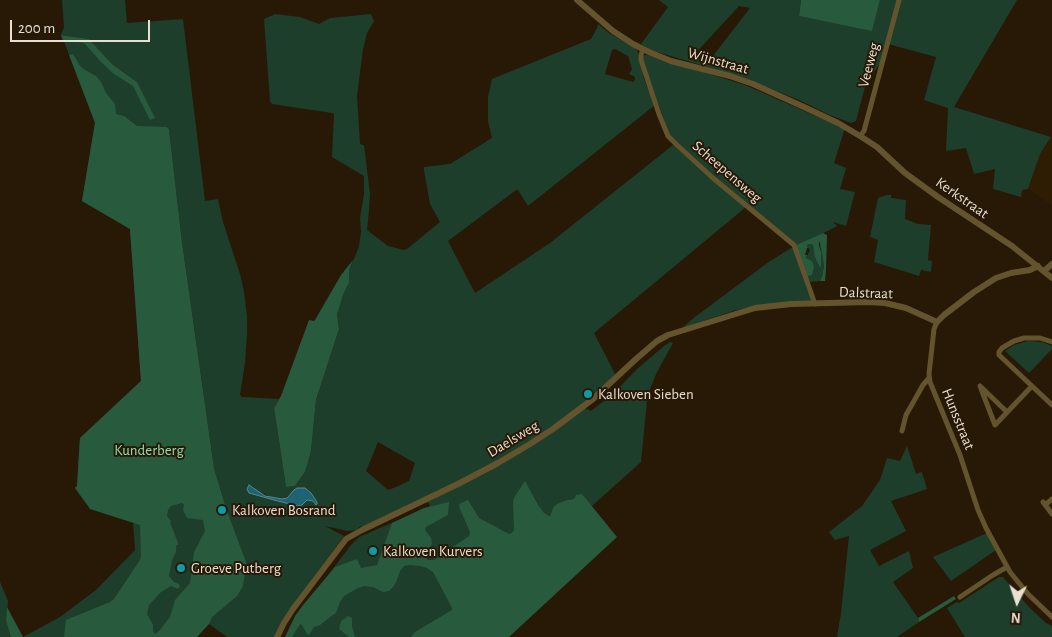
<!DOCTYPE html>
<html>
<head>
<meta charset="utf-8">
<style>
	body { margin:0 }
	#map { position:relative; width:1052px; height:637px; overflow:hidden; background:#271906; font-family:"Alegreya Sans",sans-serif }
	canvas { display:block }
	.north { position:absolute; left:992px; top:577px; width:50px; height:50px; -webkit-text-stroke:4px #271906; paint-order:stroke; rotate:184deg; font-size:14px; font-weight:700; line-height:20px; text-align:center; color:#e8ded2 }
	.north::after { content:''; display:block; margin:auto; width:18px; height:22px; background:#e8ded2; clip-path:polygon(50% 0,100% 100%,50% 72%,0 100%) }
	.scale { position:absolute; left:10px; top:20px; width:140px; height:22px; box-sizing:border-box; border:2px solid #e8ded2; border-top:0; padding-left:6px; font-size:15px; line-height:18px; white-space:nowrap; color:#e8ded2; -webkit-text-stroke:4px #271906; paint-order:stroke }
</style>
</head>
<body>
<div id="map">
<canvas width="1052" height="637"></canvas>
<div class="north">N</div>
<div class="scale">200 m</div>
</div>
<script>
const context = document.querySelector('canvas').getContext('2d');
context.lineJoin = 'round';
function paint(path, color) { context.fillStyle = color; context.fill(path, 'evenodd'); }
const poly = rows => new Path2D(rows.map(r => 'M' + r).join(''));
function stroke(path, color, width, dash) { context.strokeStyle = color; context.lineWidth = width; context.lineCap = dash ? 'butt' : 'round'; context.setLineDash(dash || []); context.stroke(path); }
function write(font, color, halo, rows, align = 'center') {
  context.font = font + ' "Alegreya Sans",sans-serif'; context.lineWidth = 4; context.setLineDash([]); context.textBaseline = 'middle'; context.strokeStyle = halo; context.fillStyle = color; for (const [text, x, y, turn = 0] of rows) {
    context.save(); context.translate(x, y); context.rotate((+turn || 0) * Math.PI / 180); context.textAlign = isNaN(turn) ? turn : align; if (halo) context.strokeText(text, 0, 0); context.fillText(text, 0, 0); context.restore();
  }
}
paint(poly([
	[1052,136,1052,205,1028,189,1040,154]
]), '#2f1d03');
paint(poly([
	[62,0,125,0,127,23,183,19,205,201,218,199,223,222,240,274,244,292,247,316,247,334,245,363,240,395,242,397,279,399,274,408,286,487,295,486,305,472,308,462,311,451,316,400,339,329,337,314,338,308,343,295,348,286,349,270,356,254,359,246,361,232,360,218,364,194,364,176,332,157,334,114,332,113,272,104,270,101,264,19,275,14,300,17,319,24,330,18,371,14,374,21,367,33,363,49,357,96,360,144,364,145,370,194,369,210,367,230,388,246,404,250,407,249,440,222,430,204,424,170,424,167,450,164,492,138,488,121,488,97,492,79,591,39,597,28,598,24,609,33,637,49,644,79,655,105,528,206,518,190,516,190,448,241,475,293,550,243,673,145,746,207,594,333,616,376,585,408,591,411,615,392,637,369,664,346,670,342,673,343,657,372,650,389,647,401,641,462,573,523,433,637,287,637,313,595,351,545,359,537,364,535,430,506,428,502,403,510,388,521,371,529,361,526,356,530,348,531,325,526,344,536,301,594,275,637,227,637,209,624,209,623,194,637,23,637,60,617,96,590,135,550,132,506,79,493,75,488,77,486,80,438,141,381,130,229,82,201,95,122,91,109,92,101,69,55,64,41,85,43,126,81,134,86,135,90,137,82,112,64,89,39,61,35,64,27],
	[615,49,628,56,632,69,629,74,635,77,635,80,633,82,605,74,612,50],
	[167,127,169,129,182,242,214,468,227,511,247,564,243,586,204,431],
	[378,442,415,463,409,481,396,487,388,490,366,471],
	[252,486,257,491,270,497,284,499,297,488,305,488,311,493,317,502,317,504,316,505,313,501,307,500,302,505,298,506,274,500,251,494],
	[659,0,801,0,799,16,872,30,880,0,898,0,882,61,866,83,856,121,851,123,830,115,799,100,744,78,664,54,651,50,641,44,668,7],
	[739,6,750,8,709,61,692,57],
	[901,0,1017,0,954,107,1051,137,1040,154,1028,189,1022,190,1021,197,993,189,995,169,974,174,966,148,946,151,948,108,924,100,936,57,888,44],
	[645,55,648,55,745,85,827,121,845,128,834,163,846,168,840,189,855,192,846,226,833,222,837,226,830,230,796,245,692,157,671,136,668,130,643,62,643,56],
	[887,195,891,195,891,198,906,200,905,219,918,224,931,225,928,260,932,261,931,272,921,270,919,276,874,262,878,240,870,237,878,198],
	[819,241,820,241,824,266,822,277,820,281,809,282,807,276,806,258,810,250,806,245,810,244,813,245,819,266,821,252],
	[793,247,812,298,811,301,759,305,736,310,682,328,695,317,770,261],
	[1028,341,1042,342,1052,346,1052,349,1029,373,1005,351,1014,345],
	[907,446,916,474,922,472,927,489,891,501,906,531,870,550,879,566,909,551,913,568,893,582,918,618,919,622,897,637,837,637,841,613,849,536,835,540,829,532,862,506,880,480,887,458,900,461],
	[987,533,996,550,951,581,933,557],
	[999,577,1003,577,1029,607,1046,623,1052,626,1052,637,965,637,947,608,957,602,959,603],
	[0,582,8,601,6,621,11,637,0,637]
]), '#1d3e2b');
paint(poly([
	[801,0,880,0,872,31,799,16],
	[61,35,89,39,112,64,137,82,155,118,150,120,133,86,114,74,102,63,84,43,63,41],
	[73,54,80,66,85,70,96,76,101,82,106,93,115,104,116,114,124,116,137,126,167,127,169,129,182,242,214,468,227,511,247,564,243,586,237,596,212,617,209,624,197,637,64,637,66,620,110,602,114,599,140,560,141,556,140,525,90,509,75,488,77,486,80,438,141,381,130,229,82,201,95,123,69,55],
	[182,503,184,505,183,510,187,518,203,520,205,531,194,552,190,583,175,600,170,617,160,630,155,634,153,631,153,625,147,614,149,605,161,592,171,586,178,589,180,586,179,584,174,582,169,576,172,560,176,552,176,545,178,545,178,543,173,530,170,523,171,521,167,516,168,510,171,506],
	[823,233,827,235,826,270,825,281,820,281,822,277,824,266,820,242,819,241,819,245,821,252,821,267,819,266,815,257,813,245,810,244,807,245,808,248,807,248,805,255,807,255,806,258,812,261,814,267,812,275,807,276,796,245],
	[353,260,349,270,349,283,343,295,337,314,339,329,316,400,311,451,308,462,305,472,295,486,286,487,274,408,281,396,309,320,314,321,315,320,341,275],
	[525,481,538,505,544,513,549,516,550,516,553,508,557,504,567,500,571,500,575,498,576,495,582,494,617,537,509,637,411,637,415,632,452,610,452,608,433,572,427,568,420,566,410,565,404,566,400,571,396,582,393,587,389,591,383,592,373,587,364,586,358,588,344,596,340,602,336,613,330,617,320,625,314,627,309,635,307,634,302,625,300,624,292,637,285,637,295,616,303,605,335,567,357,559,361,568,377,565,392,523,424,508,449,502,448,515,426,527,425,530,431,538,432,544,426,553,425,557,428,560,434,560,469,536,470,532,460,509,459,504,468,500,479,518,509,534,512,533,514,530,513,501,515,496],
	[954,596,956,599,919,622,918,618],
	[7,607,23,637,11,637,6,621],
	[348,616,352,618,352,626,355,637,349,637,339,629,341,621]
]), '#285a3e');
const water = poly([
	[249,485,265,496,282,499,287,498,294,490,297,488,305,488,311,493,317,502,317,504,316,505,313,501,307,500,302,505,298,506,274,500,249,493,247,489,249,485]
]);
paint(water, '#1c6474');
stroke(water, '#598990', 1);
stroke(poly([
	[643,49,641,55,641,60,659,114,668,136,677,145,713,178,794,245,815,304],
	[860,136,864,131,899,0],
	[937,322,934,329,929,374,930,382,960,455,978,510,986,528,1010,572,1028,594,1052,617],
	[1052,342,1040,338,1024,338,1014,341,1002,348,999,352,999,355,1052,405],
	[1007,412,980,386,995,425,1032,386],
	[902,431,906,415,923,385,929,378],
	[1043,502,1052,514],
	[1045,505,1052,499],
	[960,597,993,575,1007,567]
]), '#64542d', 5);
stroke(poly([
	[577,0,613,31,633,44,649,52,671,61,730,76,753,84,804,107,838,123,860,136,877,147,905,173,938,197,1012,246,1052,278],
	[1044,271,1052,264],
	[277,637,284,623,293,609,346,539,362,530,458,484,498,463,530,444,553,429,593,399,636,359,657,341,668,335,755,308,791,304,868,302,885,303,906,308,937,322,944,315,974,292,996,278,1011,273,1030,270,1038,266]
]), '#64542d', 6);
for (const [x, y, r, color] of [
	[588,394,5,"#0f9aa8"],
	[222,510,5,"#0f9aa8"],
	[373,551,5,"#0f9aa8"],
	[181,568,5,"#0f9aa8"]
]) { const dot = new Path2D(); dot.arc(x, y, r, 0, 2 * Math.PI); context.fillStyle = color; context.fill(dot); stroke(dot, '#271906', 2); }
write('15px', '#e8ded2', '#271906', [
	["Wijnstraat",718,61,16],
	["Veeweg",869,65,-75],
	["Scheepensweg",727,172,41],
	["Kerkstraat",962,198,35],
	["Dalstraat",866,293,2],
	["Hunsstraat",958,419,68],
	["Daelsweg",513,439,-31]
]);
write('15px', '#e8ded2', '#271906', [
	["Kalkoven Sieben",598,394],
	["Kalkoven Bosrand",232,510],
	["Kalkoven Kurvers",383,551],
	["Groeve Putberg",191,568]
], 'left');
write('15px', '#91dfaf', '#271906', [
	["Kunderberg",149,450]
]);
</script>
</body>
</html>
